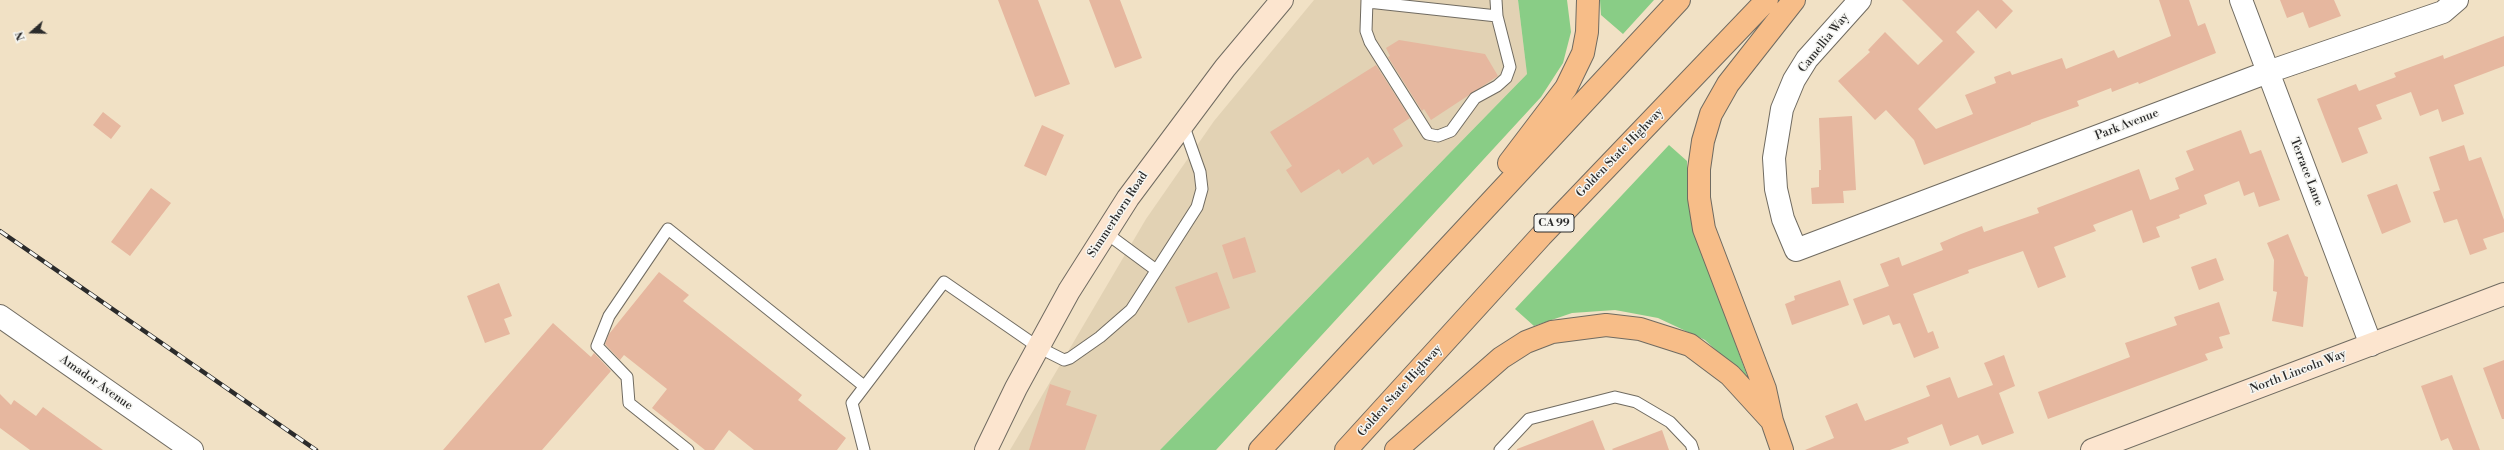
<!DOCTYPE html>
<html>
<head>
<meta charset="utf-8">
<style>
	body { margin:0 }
	#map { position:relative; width:2504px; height:450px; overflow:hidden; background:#f1e1c5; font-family:"Libre Bodoni",serif }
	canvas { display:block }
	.north { position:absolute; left:12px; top:12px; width:40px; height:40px; -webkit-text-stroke:3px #f6f6f2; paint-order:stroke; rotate:250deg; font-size:11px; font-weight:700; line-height:16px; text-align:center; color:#2b2b2b }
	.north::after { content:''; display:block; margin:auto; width:14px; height:18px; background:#2b2b2b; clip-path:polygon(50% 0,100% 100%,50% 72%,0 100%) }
</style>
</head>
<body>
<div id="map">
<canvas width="2504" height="450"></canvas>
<div class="north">N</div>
</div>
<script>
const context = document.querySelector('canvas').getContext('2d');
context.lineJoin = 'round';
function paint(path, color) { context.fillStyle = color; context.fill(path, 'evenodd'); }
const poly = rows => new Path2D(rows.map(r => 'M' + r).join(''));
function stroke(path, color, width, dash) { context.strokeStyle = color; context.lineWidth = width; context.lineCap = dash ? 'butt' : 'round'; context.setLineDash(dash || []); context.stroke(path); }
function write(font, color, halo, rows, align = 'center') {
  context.font = font + ' "Libre Bodoni",serif'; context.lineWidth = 3; context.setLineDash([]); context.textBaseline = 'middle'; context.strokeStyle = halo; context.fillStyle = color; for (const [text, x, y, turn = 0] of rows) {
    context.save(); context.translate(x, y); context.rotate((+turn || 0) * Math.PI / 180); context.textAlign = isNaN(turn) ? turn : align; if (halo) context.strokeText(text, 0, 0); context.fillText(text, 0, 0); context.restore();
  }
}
paint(poly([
	[1314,0,1518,0,1527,74,1160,450,1010,450,1146,219,1214,121]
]), '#e2d2b4');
paint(poly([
	[1518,0,1567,0,1571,32,1563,63,1541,97,1216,450,1160,450,1527,74],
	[1600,0,1654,0,1623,34,1601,15],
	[1669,145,1687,161,1687,189,1694,229,1749,381,1705,340,1658,318,1615,310,1572,313,1534,326,1515,309]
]), '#89cd86');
paint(poly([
	[998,0,1038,0,1070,84,1035,97],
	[1089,0,1120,0,1142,58,1115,68],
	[1902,0,2002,0,2013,11,1996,29,1978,10,1956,32,1975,52,1918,109,1936,129,1973,114,1965,95,1996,83,1994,77,2010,71,2012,75,2062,58,2066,69,2114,50,2118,58,2171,36,2159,0,2189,0,2198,26,2205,23,2216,53,2139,84,2138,82,2112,92,2111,88,2077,101,2079,106,2031,123,2031,124,1924,165,1914,140,1886,110,1875,120,1838,81,1870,52,1868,50,1885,32,1918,65,1943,41],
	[2280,0,2334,0,2341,16,2309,28,2303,12,2287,18],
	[2504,36,2504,66,2454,85,2464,114,2442,122,2438,109,2420,116,2411,92,2376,105,2382,119,2358,128,2368,153,2342,163,2317,99,2356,84,2359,91,2396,77,2394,73,2443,55,2444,59],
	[1399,40,1485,54,1498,76,1431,120,1424,109,1422,111,1388,57,1390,56,1386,48],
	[1376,65,1410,118,1393,129,1403,146,1373,165,1368,157,1342,174,1339,169,1301,193,1286,170,1292,166,1270,132],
	[103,112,121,126,111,139,93,125],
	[1852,116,1856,190,1843,191,1844,203,1812,204,1811,188,1819,187,1819,170,1821,170,1819,118],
	[1042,125,1064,135,1046,176,1024,166],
	[2241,130,2250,154,2261,150,2280,200,2259,207,2254,192,2244,196,2239,181,2204,195,2207,204,2179,215,2180,218,2156,227,2160,237,2143,243,2132,210,2093,225,2096,231,2054,247,2066,277,2038,288,2023,251,1968,270,1969,273,1913,294,1928,333,1933,331,1939,348,1914,358,1900,323,1893,325,1889,315,1863,325,1853,299,1889,286,1880,264,1899,257,1902,266,1943,250,1940,243,1961,234,1982,226,1984,232,2039,213,2037,208,2139,169,2150,200,2179,189,2175,178,2194,170,2186,151],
	[2464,145,2469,161,2481,157,2504,220,2504,232,2483,239,2487,249,2470,255,2457,219,2444,223,2433,192,2440,190,2429,157],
	[2397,184,2411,222,2382,234,2367,195],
	[151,188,171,203,130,256,111,242],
	[2288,234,2305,276,2308,277,2303,327,2272,321,2277,292,2273,291,2274,260,2267,243],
	[1245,237,1256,272,1233,279,1222,245],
	[2216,258,2224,280,2199,290,2191,267],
	[659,272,689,295,683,301,802,395,798,400,846,438,837,450,754,450,729,430,714,450,705,450,652,408,667,389,624,355,620,360,605,344,609,334],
	[1217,272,1230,308,1188,323,1175,287],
	[1840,280,1849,305,1792,325,1785,304,1795,300,1794,296],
	[499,283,512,316,504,319,510,334,485,343,467,296],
	[2219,302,2230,334,2219,337,2223,348,2205,354,2208,360,2048,419,2038,392,2130,357,2125,343,2177,325,2174,317],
	[553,323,591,357,594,353,611,371,542,450,443,450],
	[2004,355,2015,386,1999,393,2014,433,1982,445,1978,435,1950,446,1942,424,1907,438,1909,443,1890,450,1805,450,1834,438,1825,416,1857,403,1865,421,1930,396,1926,386,1950,377,1958,398,1993,385,1984,363],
	[2504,360,2504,419,2502,419,2483,368],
	[2452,375,2472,429,2480,450,2453,450,2448,438,2441,441,2421,386],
	[1050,384,1071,391,1066,405,1097,415,1085,450,1029,450],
	[0,394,11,405,14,400,36,416,43,407,103,450,30,450,0,428],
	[1593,420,1605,450,1517,450,1517,449],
	[1662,430,1669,450,1613,450,1612,449]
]), '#e6b79f');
const lane = poly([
	[1367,0,1366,31,1370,42,1428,134,1438,136,1451,131,1475,98,1497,86,1506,78,1510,67,1497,16,1496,0],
	[1368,2,1497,16],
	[1106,233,1156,270],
	[688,450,629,403,627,377,597,346,609,316,668,229,864,386],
	[864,450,852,403,944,282,1038,347,1064,360,1070,358,1100,337,1131,310,1197,207,1202,189,1200,172,1183,124],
	[1500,450,1529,419,1615,397,1636,402,1670,422,1691,444,1693,450]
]);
const street = poly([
	[1860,0,1807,59,1794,80,1782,109,1774,158,1776,189,1783,219,1796,250,2268,72,2443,12,2457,0],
	[2241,0,2371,345],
	[0,316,192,450]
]);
const secondary = poly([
	[986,450,1016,388,1069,291,1128,198,1225,68,1282,0],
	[2092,450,2504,294]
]);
const highway = poly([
	[1509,163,1566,88,1583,53,1587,32,1588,0],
	[1260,450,1679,0],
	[1346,450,1541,236,1767,0],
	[1396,450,1501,358,1526,342,1552,332,1606,325,1640,329,1690,345,1730,375,1772,421],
	[1782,450,1772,421,1765,389,1704,229,1699,198,1699,169,1703,141,1711,114,1728,84,1794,0]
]);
stroke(lane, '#706b61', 13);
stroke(street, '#706b61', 24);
stroke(secondary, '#706b61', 24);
stroke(highway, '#706b61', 24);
stroke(lane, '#fff', 11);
stroke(street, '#fff', 22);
stroke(secondary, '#fce5cf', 22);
stroke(highway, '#f7bd88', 22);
const rail = poly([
	[0,231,316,450]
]);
stroke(rail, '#2b2b2b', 4.5);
stroke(rail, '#f6f6f2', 3, [9]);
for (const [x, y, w] of [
	[1554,223,40]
]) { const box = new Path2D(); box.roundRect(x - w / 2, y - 9, w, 18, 3); context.fillStyle = '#f6f6f2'; context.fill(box); stroke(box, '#2b2b2b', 1); }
write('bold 11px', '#2b2b2b', null, [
	["CA 99",1554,223]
]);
write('12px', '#2b2b2b', '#f6f6f2', [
	["Camellia Way",1824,43,-51],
	["Park Avenue",2127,125,-21],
	["Golden State Highway",1620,153,-46],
	["Terrace Lane",2306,172,69],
	["Simmerhorn Road",1118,215,-57],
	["North Lincoln Way",2298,372,-21],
	["Amador Avenue",96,383,35],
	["Golden State Highway",1400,391,-48]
]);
</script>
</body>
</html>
